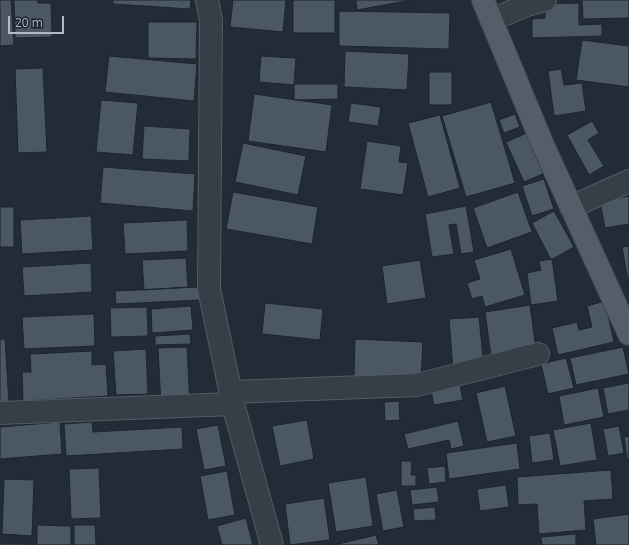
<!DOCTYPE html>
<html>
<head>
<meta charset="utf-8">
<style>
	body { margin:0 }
	#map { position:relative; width:629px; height:545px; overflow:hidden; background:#222c37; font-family:"Open Sans",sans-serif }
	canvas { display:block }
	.scale { position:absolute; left:8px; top:16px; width:56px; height:18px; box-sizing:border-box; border:2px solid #b0b9c4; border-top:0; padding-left:5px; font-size:12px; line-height:14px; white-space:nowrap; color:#b0b9c4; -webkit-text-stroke:3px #1b232c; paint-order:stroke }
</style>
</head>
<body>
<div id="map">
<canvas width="629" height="545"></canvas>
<div class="scale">20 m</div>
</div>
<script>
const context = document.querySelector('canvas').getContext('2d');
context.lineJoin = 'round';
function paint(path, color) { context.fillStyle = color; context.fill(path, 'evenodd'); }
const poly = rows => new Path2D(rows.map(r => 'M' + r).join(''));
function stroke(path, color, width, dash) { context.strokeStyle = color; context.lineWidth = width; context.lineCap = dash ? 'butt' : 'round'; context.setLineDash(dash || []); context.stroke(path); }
const building = poly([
	[0,0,11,0,14,45,0,46,0,0],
	[14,0,38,0,38,3,51,3,52,37,15,38,14,0],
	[113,0,191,0,190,9,113,4,113,0],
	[233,0,286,0,283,32,230,27,233,0],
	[293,0,335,0,335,33,293,33,293,0],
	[356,0,411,0,357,10,356,0],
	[582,0,629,0,629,18,583,19,582,0],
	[579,3,579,25,602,24,602,36,532,38,532,19,545,18,545,4,579,3],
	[339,11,450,13,449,49,339,46,339,11],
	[148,22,197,22,196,59,148,58,148,22],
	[582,40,629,46,629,87,576,80,582,40],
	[345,51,409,54,407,90,344,87,345,51],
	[109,56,197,64,194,101,105,92,109,56],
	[261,56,296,58,294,85,259,82,261,56],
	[43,68,47,152,18,153,15,69,43,68],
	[561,69,564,85,582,83,586,111,554,116,548,71,561,69],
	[429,72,452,72,452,105,429,105,429,72],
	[294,84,338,84,338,99,294,100,294,84],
	[254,94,332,105,326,152,248,141,254,94],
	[101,100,138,103,133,155,96,152,101,100],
	[491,102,515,183,466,197,442,116,491,102],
	[351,103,381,107,378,126,348,122,351,103],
	[515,114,520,127,504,133,499,120,515,114],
	[440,115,460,188,428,197,408,123,440,115],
	[592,121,599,133,588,140,604,166,589,175,567,135,592,121],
	[144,126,190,129,189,161,142,159,144,126],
	[529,132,547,172,524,182,506,142,529,132],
	[367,141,401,146,399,162,408,163,403,195,360,189,367,141],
	[243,143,306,156,298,195,235,182,243,143],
	[103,167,195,174,193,211,100,203,103,167],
	[544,179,554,209,532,216,522,186,544,179],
	[233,192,318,207,312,244,226,229,233,192],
	[518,192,532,232,487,248,473,208,518,192],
	[629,196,629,224,605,228,600,202,629,196],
	[466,206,474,252,461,254,456,224,449,225,454,254,432,257,425,214,466,206],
	[0,207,14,207,14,247,0,247,0,207],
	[554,211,574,247,551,260,532,223,554,211],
	[91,216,93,250,22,254,20,220,91,216],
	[187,220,188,251,125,254,123,223,187,220],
	[629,246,629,281,628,281,622,247,629,246],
	[511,249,525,295,485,307,482,296,472,299,467,283,480,279,474,260,511,249],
	[186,258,188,287,144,290,142,260,186,258],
	[552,259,558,301,531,305,527,273,541,270,539,261,552,259],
	[420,260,426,298,387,304,382,266,420,260],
	[91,263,92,292,24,296,22,267,91,263],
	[199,287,200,300,116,304,115,291,199,287],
	[605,301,614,342,558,355,552,328,577,322,579,330,592,327,587,306,605,301],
	[265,303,323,309,320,340,262,334,265,303],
	[530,305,536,349,491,356,485,312,530,305],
	[191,306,193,330,152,333,151,309,191,306],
	[147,307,148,336,111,337,110,308,147,307],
	[94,314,95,346,24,349,22,317,94,314],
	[479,317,484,368,453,371,449,319,479,317],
	[190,334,191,344,155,345,155,336,190,334],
	[0,339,5,339,9,405,0,405,0,339],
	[355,339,423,342,421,379,354,376,355,339],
	[187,347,190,405,161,406,158,348,187,347],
	[623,347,629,374,576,385,570,358,623,347],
	[146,349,148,394,116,395,113,351,146,349],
	[92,351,92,365,106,364,108,396,23,401,22,372,31,372,30,354,92,351],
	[566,358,574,388,548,394,541,364,566,358],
	[629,383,629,410,608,414,603,388,629,383],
	[460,385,463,400,434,405,431,390,460,385],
	[505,386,516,436,487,442,476,393,505,386],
	[598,388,604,417,564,425,559,396,598,388],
	[399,401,400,420,385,421,384,402,399,401],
	[307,420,314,459,280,466,272,426,307,420],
	[458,421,464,446,451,449,449,440,408,449,404,434,458,421],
	[60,422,62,454,0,459,0,427,60,422],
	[92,422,93,432,182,427,183,449,66,456,64,424,92,422],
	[591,423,597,460,560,466,553,430,591,423],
	[218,425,226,466,204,470,196,429,218,425],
	[619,426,624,453,608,456,603,429,619,426],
	[550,433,554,460,532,463,529,436,550,433],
	[629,436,629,459,627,459,624,437,629,436],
	[517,443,520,469,449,479,446,453,517,443],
	[401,461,412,461,411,475,416,475,416,486,401,486,401,461],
	[445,466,446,482,429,484,427,468,445,466],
	[99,468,101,518,71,519,69,469,99,468],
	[611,470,613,499,584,501,586,530,539,534,537,504,518,505,517,477,611,470],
	[227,471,235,515,208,520,200,476,227,471],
	[366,477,373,526,336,532,328,483,366,477],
	[4,479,34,480,32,536,2,534,4,479],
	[506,485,509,507,480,511,477,489,506,485],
	[437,487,439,502,412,505,410,490,437,487],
	[397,490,404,527,383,531,376,494,397,490],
	[324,498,330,540,290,545,285,504,324,498],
	[435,507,436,520,414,521,413,509,435,507],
	[629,514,629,545,596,545,593,519,629,514],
	[246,518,253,545,222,545,217,526,246,518],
	[37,525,71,526,71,545,37,545,37,525],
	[74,525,95,525,96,545,74,545,74,525],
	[576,534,576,545,542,545,541,537,576,534],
	[376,535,379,545,334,545,376,535],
	[0,543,30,544,30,545,0,545,0,543]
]);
paint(building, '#4b5763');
stroke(building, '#1d252e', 1);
const street = poly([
	[207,0,211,20,209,289,233,404,272,545],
	[491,20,527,5,545,0],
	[571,207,629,181],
	[231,392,417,385,538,354],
	[0,413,233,404]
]);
const primary = poly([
	[483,0,543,145,629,334]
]);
stroke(street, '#535c65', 24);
stroke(primary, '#3f4751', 24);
stroke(street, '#363e48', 22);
stroke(primary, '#545d68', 22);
</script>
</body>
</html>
